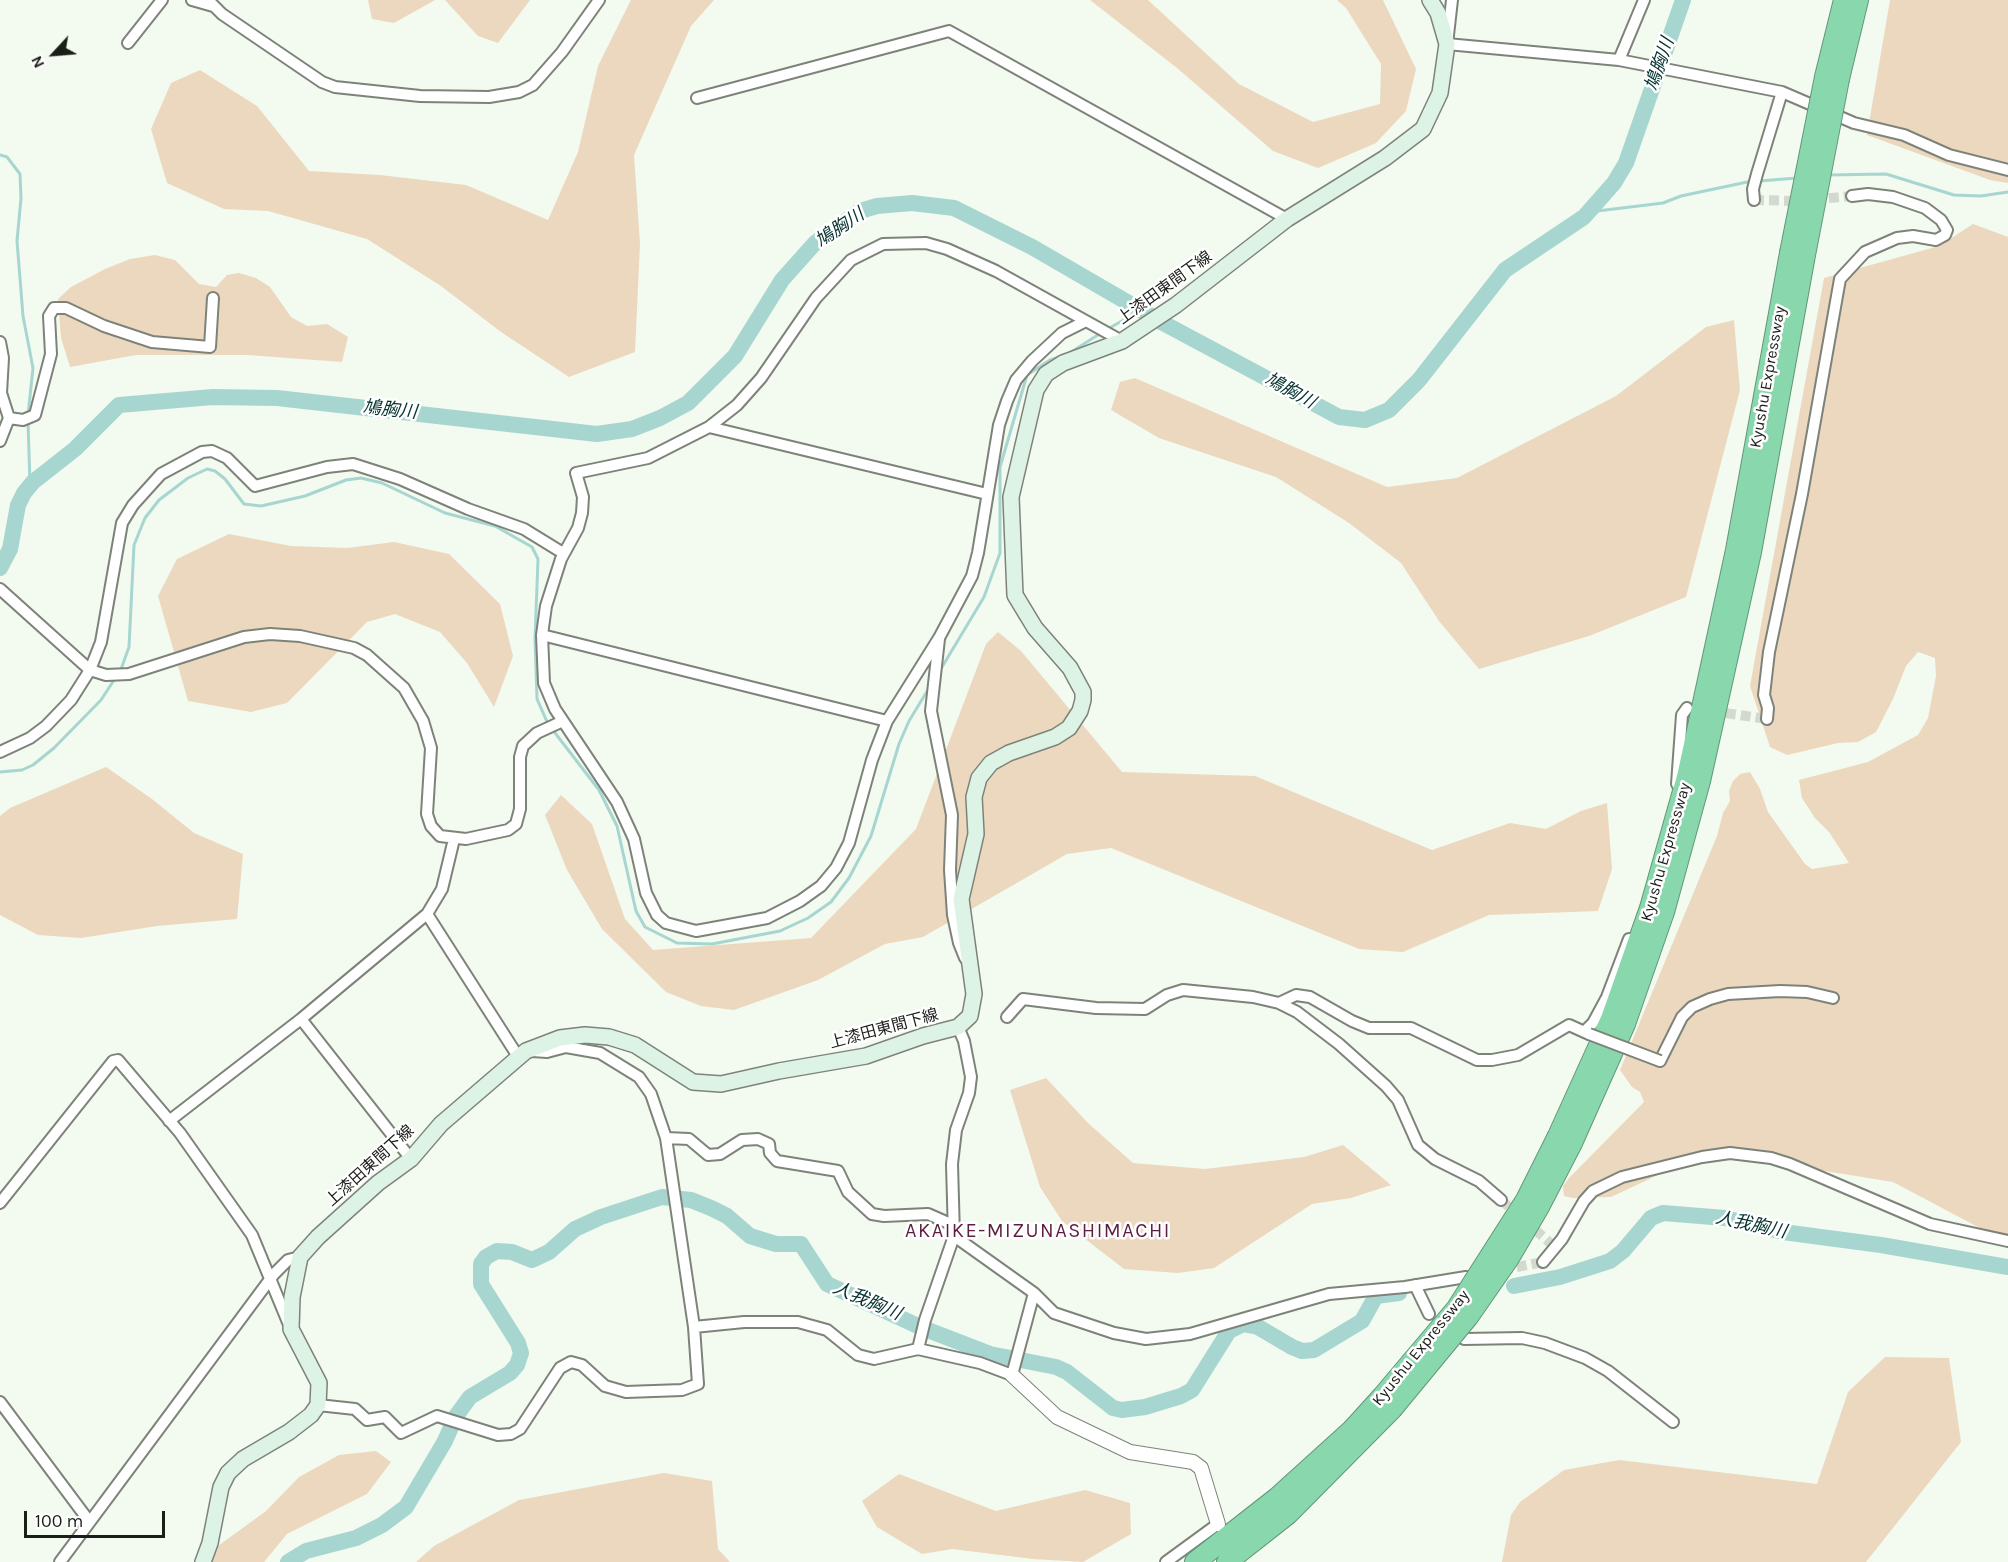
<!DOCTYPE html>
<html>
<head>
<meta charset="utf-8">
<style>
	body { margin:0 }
	#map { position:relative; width:2008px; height:1562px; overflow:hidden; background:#f3faef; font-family:Karla,sans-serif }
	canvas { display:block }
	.north { position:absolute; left:24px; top:24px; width:60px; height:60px; -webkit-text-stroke:4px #fff; paint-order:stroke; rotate:244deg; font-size:16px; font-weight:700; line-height:24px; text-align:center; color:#1b1d19 }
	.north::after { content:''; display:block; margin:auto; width:21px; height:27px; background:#1b1d19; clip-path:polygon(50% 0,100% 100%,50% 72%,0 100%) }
	.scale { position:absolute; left:24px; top:1511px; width:141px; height:27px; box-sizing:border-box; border:3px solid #1b1d19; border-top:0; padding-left:8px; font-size:18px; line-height:21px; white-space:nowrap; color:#1b1d19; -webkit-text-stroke:4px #fff; paint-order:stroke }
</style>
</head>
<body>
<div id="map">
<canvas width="2008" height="1562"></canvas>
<div class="north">N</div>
<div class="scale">100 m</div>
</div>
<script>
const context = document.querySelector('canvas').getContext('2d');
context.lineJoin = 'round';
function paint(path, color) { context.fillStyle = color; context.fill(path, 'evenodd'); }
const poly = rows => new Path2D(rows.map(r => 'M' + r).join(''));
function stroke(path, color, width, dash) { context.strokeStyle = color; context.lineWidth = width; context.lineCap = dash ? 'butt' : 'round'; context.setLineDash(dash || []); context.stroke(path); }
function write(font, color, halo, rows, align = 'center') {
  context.font = font + ' Karla,"Noto Sans JP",sans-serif'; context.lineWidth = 5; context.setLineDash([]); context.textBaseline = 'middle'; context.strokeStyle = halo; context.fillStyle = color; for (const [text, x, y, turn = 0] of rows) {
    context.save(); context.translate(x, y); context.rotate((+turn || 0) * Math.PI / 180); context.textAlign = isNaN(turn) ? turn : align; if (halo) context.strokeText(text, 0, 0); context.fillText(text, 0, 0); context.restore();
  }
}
paint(poly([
	[368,0,435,0,394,23,372,19],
	[445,0,530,0,498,43,478,36],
	[631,0,714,0,691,26,634,155,640,244,635,352,569,377,501,332,441,286,367,239,268,211,224,209,167,183,151,129,171,83,200,70,257,106,309,171,380,175,466,185,548,220,578,152,598,66],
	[1090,0,1148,0,1239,84,1313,122,1380,104,1381,64,1346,8,1337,0,1383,0,1416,69,1406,111,1376,143,1318,168,1273,151,1177,68],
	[1890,0,2008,0,2008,183,1990,180,1867,135],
	[1973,224,2008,237,2008,1243,1893,1182,1707,1152,1611,1197,1573,1198,1564,1196,1563,1186,1569,1178,1644,1102,1640,1092,1632,1087,1620,1070,1717,836,1723,813,1730,801,1729,791,1733,781,1740,774,1750,772,1760,789,1768,812,1805,864,1812,869,1849,863,1829,832,1815,818,1802,798,1799,780,1868,762,1918,735,1928,718,1936,676,1935,658,1918,652,1906,666,1893,699,1876,732,1858,742,1838,743,1787,755,1770,747,1750,686,1824,278,1939,246],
	[155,255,175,260,199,284,216,287,227,275,239,273,256,278,270,287,291,317,307,326,327,324,348,337,342,362,248,355,136,355,70,367,61,338,58,299,71,287,105,269,130,259],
	[1734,320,1740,390,1686,597,1589,636,1479,669,1439,621,1401,563,1349,523,1276,477,1159,438,1111,410,1120,382,1135,378,1387,487,1457,478,1616,396,1706,327],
	[229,534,291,546,347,548,394,542,449,554,500,604,513,656,494,707,467,663,440,632,395,614,367,622,287,703,251,712,188,701,158,596,177,559],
	[998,632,1021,651,1122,772,1255,776,1432,850,1510,823,1546,829,1581,811,1607,803,1612,869,1598,911,1489,915,1403,952,1359,949,1111,848,1067,854,923,937,885,944,818,980,734,1010,701,1006,666,992,602,929,567,870,545,815,561,795,592,824,625,919,653,950,811,938,916,829,986,644],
	[106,767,152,799,194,833,243,854,237,919,157,926,81,938,38,935,0,915,0,816,10,808],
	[1046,1078,1088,1123,1133,1163,1205,1169,1304,1157,1343,1145,1391,1185,1351,1198,1312,1204,1214,1268,1178,1273,1124,1269,1062,1221,1040,1187,1010,1090],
	[1885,1357,1949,1358,1961,1442,1866,1562,1502,1562,1511,1515,1520,1502,1564,1470,1619,1460,1817,1484,1848,1392],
	[376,1451,391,1462,367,1494,287,1534,264,1562,196,1562,266,1511,299,1477,339,1455],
	[664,1473,712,1481,718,1549,730,1562,416,1562,434,1546,519,1500],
	[899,1474,996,1511,1085,1490,1130,1503,1131,1534,1083,1562,1033,1559,952,1549,922,1554,877,1527,862,1501]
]), '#ecd8bf');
stroke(poly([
	[0,155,7,157,20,174,21,198,17,241,23,316,33,368,28,415],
	[1828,175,1886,174,1954,195,1981,196,2008,192],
	[1759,181,1797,178],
	[1589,212,1663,203,1681,196,1752,181],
	[1106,330,1141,310],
	[1068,354,1101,333],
	[28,422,30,485],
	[120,672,129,647,134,545,145,518,159,500,188,478,207,469,215,471,225,479,244,504,261,506,305,496,346,480,361,478,382,483,445,513,495,526,532,547,538,559,535,639,537,699,548,724],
	[939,672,984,597,1000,553,1000,467,1027,375,1050,360,1062,356],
	[552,729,599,790,617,826,636,911,645,927,677,943,712,944,780,931,808,918,831,902,849,878,871,836,899,744,909,721,929,688],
	[0,772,22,770,33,765,54,748,101,700,116,677]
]), '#a7d6d1', 3);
stroke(poly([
	[0,568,10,549,18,505,24,493,33,482,75,449,119,405,213,397,277,398,597,434,632,429,660,418,688,403,735,356,782,280,815,243,860,211,877,206,912,203,954,208,1032,247,1163,323,1339,417,1365,420,1389,410,1419,380,1505,270,1584,217,1614,183,1626,163,1683,0],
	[1514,1286,1560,1277,1610,1261,1623,1251,1651,1218,1663,1213,1725,1218,1783,1232,1881,1245,2008,1267],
	[288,1562,306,1551,356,1538,382,1525,406,1507,445,1441,456,1416,470,1397,510,1373,517,1365,521,1353,518,1343,481,1284,481,1264,486,1257,497,1251,512,1252,532,1260,549,1252,575,1229,601,1217,662,1197,691,1200,711,1208,727,1216,750,1236,776,1244,801,1244,827,1284,920,1327,990,1354,1056,1367,1067,1372,1113,1408,1122,1410,1145,1407,1181,1396,1192,1390,1229,1331,1243,1324,1258,1327,1292,1347,1302,1351,1314,1350,1362,1321,1376,1296,1399,1293]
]), '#a7d6d1', 16);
stroke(poly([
	[1754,200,1798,201,1852,196],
	[1711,711,1767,719],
	[1501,1200,1556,1248],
	[1502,1270,1543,1262]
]), '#d3d9cf', 10, [10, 5]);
const minor = poly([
	[192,0,213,6],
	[208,0,222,14,322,82,335,87,420,96,489,97,519,92,533,85,562,52,599,0],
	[1452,0,1447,44,1619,60,1644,0],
	[128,43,162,0],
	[1619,60,1782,92,1854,123,1904,135,1949,155,2008,170],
	[697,98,949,31,1287,219],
	[1754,200,1753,189,1757,174,1782,92],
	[1084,322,1062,333,1032,361,1016,380,1007,401,999,425,978,553,972,576,939,638,887,721,872,760,849,843,836,868,821,886,800,901,767,918,696,931,666,923,657,915,646,893,634,839,617,802,555,709,544,683,542,635,546,606,561,559,578,528,582,513,583,497,576,473,648,458,709,427,737,405,761,378,816,298,851,260,883,244,926,243,947,249,996,271,1122,341],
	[0,342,3,358,1,393,9,418,0,441],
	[9,418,23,420,35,415,51,354,49,316,54,308,66,308,104,326,152,342,210,347,213,298],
	[709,427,987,494],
	[0,589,90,670,106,675,129,674,244,637,270,634,300,636,354,648,367,655,404,688,423,721,431,748,427,814,431,826,440,836,466,839,508,830,516,824,520,809,520,757,523,746,537,733,563,721],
	[542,635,887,721],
	[939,639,931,711,952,815,950,870,953,915,959,943,965,958],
	[1767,719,1768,708,1764,695,1769,652,1802,494,1840,279,1865,252,1897,238,1913,236,1936,240,1945,235,1947,230,1941,220,1925,208,1893,197,1868,194,1852,196],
	[0,752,30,738,46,726,71,700,90,670,101,642,122,523,133,505,161,474,202,452,212,451,227,458,255,486,327,467,353,464,400,479,468,509,524,529,563,553],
	[1677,784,1682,715,1687,708],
	[427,914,519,1058],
	[1279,1003,1296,995,1310,997,1352,1021,1369,1028,1411,1028,1477,1060,1492,1060,1518,1055,1569,1025,1589,1034],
	[1007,1017,1023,999,1096,1008,1145,1009,1167,995,1183,990,1253,997,1279,1003,1297,1012,1339,1044,1386,1086,1398,1100,1418,1145,1435,1159,1479,1181,1501,1200],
	[301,1019,411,1159],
	[1584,1032,1593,1023,1607,997,1629,939],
	[532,1051,547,1052,566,1047,600,1053,639,1077,651,1094,666,1138,694,1327,744,1322,798,1322,827,1330,858,1355,874,1359,918,1349,980,1363,1012,1375,1034,1293,954,1236],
	[1660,1061,1682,1017,1692,1007,1710,999,1728,994,1780,991,1807,992,1833,998],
	[169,1121,301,1019,427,914,442,889,454,839],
	[666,1138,689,1139,708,1155,720,1154,742,1140,758,1139,769,1144,770,1153,777,1161,838,1171,848,1192,872,1214,884,1216,928,1214,953,1225],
	[0,1203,113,1061,118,1060,180,1133,252,1235,290,1327],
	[1543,1262,1562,1239,1584,1201,1593,1191,1622,1177,1702,1157,1730,1153,1771,1158,1790,1164,1930,1224,2008,1241],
	[1415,1285,1429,1314],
	[1034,1293,1054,1313,1114,1333,1146,1339,1190,1334,1329,1294,1405,1287,1466,1277],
	[1464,1339,1522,1338,1545,1343,1585,1358,1608,1371,1673,1422],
	[918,1349,925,1320,954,1236,952,1164,956,1130,969,1093,971,1077,964,1041,958,1027],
	[0,1402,89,1521],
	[318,1405,355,1409,367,1420,385,1417,401,1433,437,1416,498,1435,511,1434,520,1429,560,1368,571,1362,582,1365,605,1386,626,1392,682,1390,698,1384,694,1327],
	[60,1562,274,1274,288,1260,300,1257],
	[1166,1562,1218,1524]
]);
const tertiary = poly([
	[1012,1375,1057,1417,1130,1452,1193,1462,1201,1468,1218,1524]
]);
const secondary = poly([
	[203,1562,210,1543,221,1487,228,1473,243,1459,289,1432,311,1415,318,1405,319,1383,291,1329,292,1297,300,1257,318,1237,378,1183,411,1159,441,1124,526,1051,560,1038,585,1035,609,1037,635,1045,693,1082,721,1084,779,1071,866,1056,923,1036,958,1027,970,1016,974,994,961,899,976,834,974,797,979,778,991,763,1009,753,1055,737,1069,728,1080,711,1083,700,1083,692,1070,668,1035,628,1015,595,1011,497,1036,390,1046,374,1063,363,1122,341,1176,305,1287,219,1385,158,1423,129,1440,93,1447,44,1438,13,1430,0]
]);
const motorway = poly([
	[1825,77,1844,0],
	[1839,79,1858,0],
	[1558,1136,1611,1019,1650,908,1687,777,1736,550,1790,253],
	[1572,1143,1625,1024,1664,912,1700,781,1751,552,1805,255],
	[1195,1562,1278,1497,1352,1430,1381,1398],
	[1227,1562,1288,1514,1392,1409]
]);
stroke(minor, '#7e837a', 14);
stroke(tertiary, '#7e837a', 16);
stroke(secondary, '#7e837a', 18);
stroke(motorway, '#629779', 22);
stroke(minor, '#fff', 10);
stroke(tertiary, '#fff', 14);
stroke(secondary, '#dcf3e6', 15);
stroke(motorway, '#89d8ad', 20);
const minorBridge = poly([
	[1589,1034,1660,1061]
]);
const motorwayBridge = poly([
	[1790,253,1825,77],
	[1805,255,1839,79],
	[1381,1398,1457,1308,1526,1200,1558,1136],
	[1392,1409,1468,1317,1509,1258,1539,1207,1572,1143]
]);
stroke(minorBridge, '#7e837a', 14, []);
stroke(motorwayBridge, '#629779', 22, []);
stroke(minorBridge, '#fff', 10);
stroke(motorwayBridge, '#89d8ad', 20);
write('16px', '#1b1d19', '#fff', [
	["上漆田東間下線",1165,288,-36],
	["Kyushu Expressway",1768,377,-80],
	["Kyushu Expressway",1666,852,-74],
	["上漆田東間下線",884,1029,-15],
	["上漆田東間下線",370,1166,-42],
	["Kyushu Expressway",1421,1348,-51]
]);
write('italic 18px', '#04322f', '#fff', [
	["鳩胸川",1660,64,-71],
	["鳩胸川",840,228,-34],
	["鳩胸川",1290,391,29],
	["鳩胸川",390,410,6],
	["人我胸川",1751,1225,12],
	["人我胸川",867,1301,23]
]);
context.letterSpacing = '1.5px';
write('20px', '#5d1e42', '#fff', [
	["AKAIKE-MIZUNASHIMACHI",1038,1231]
]);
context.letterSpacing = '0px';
</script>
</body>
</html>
